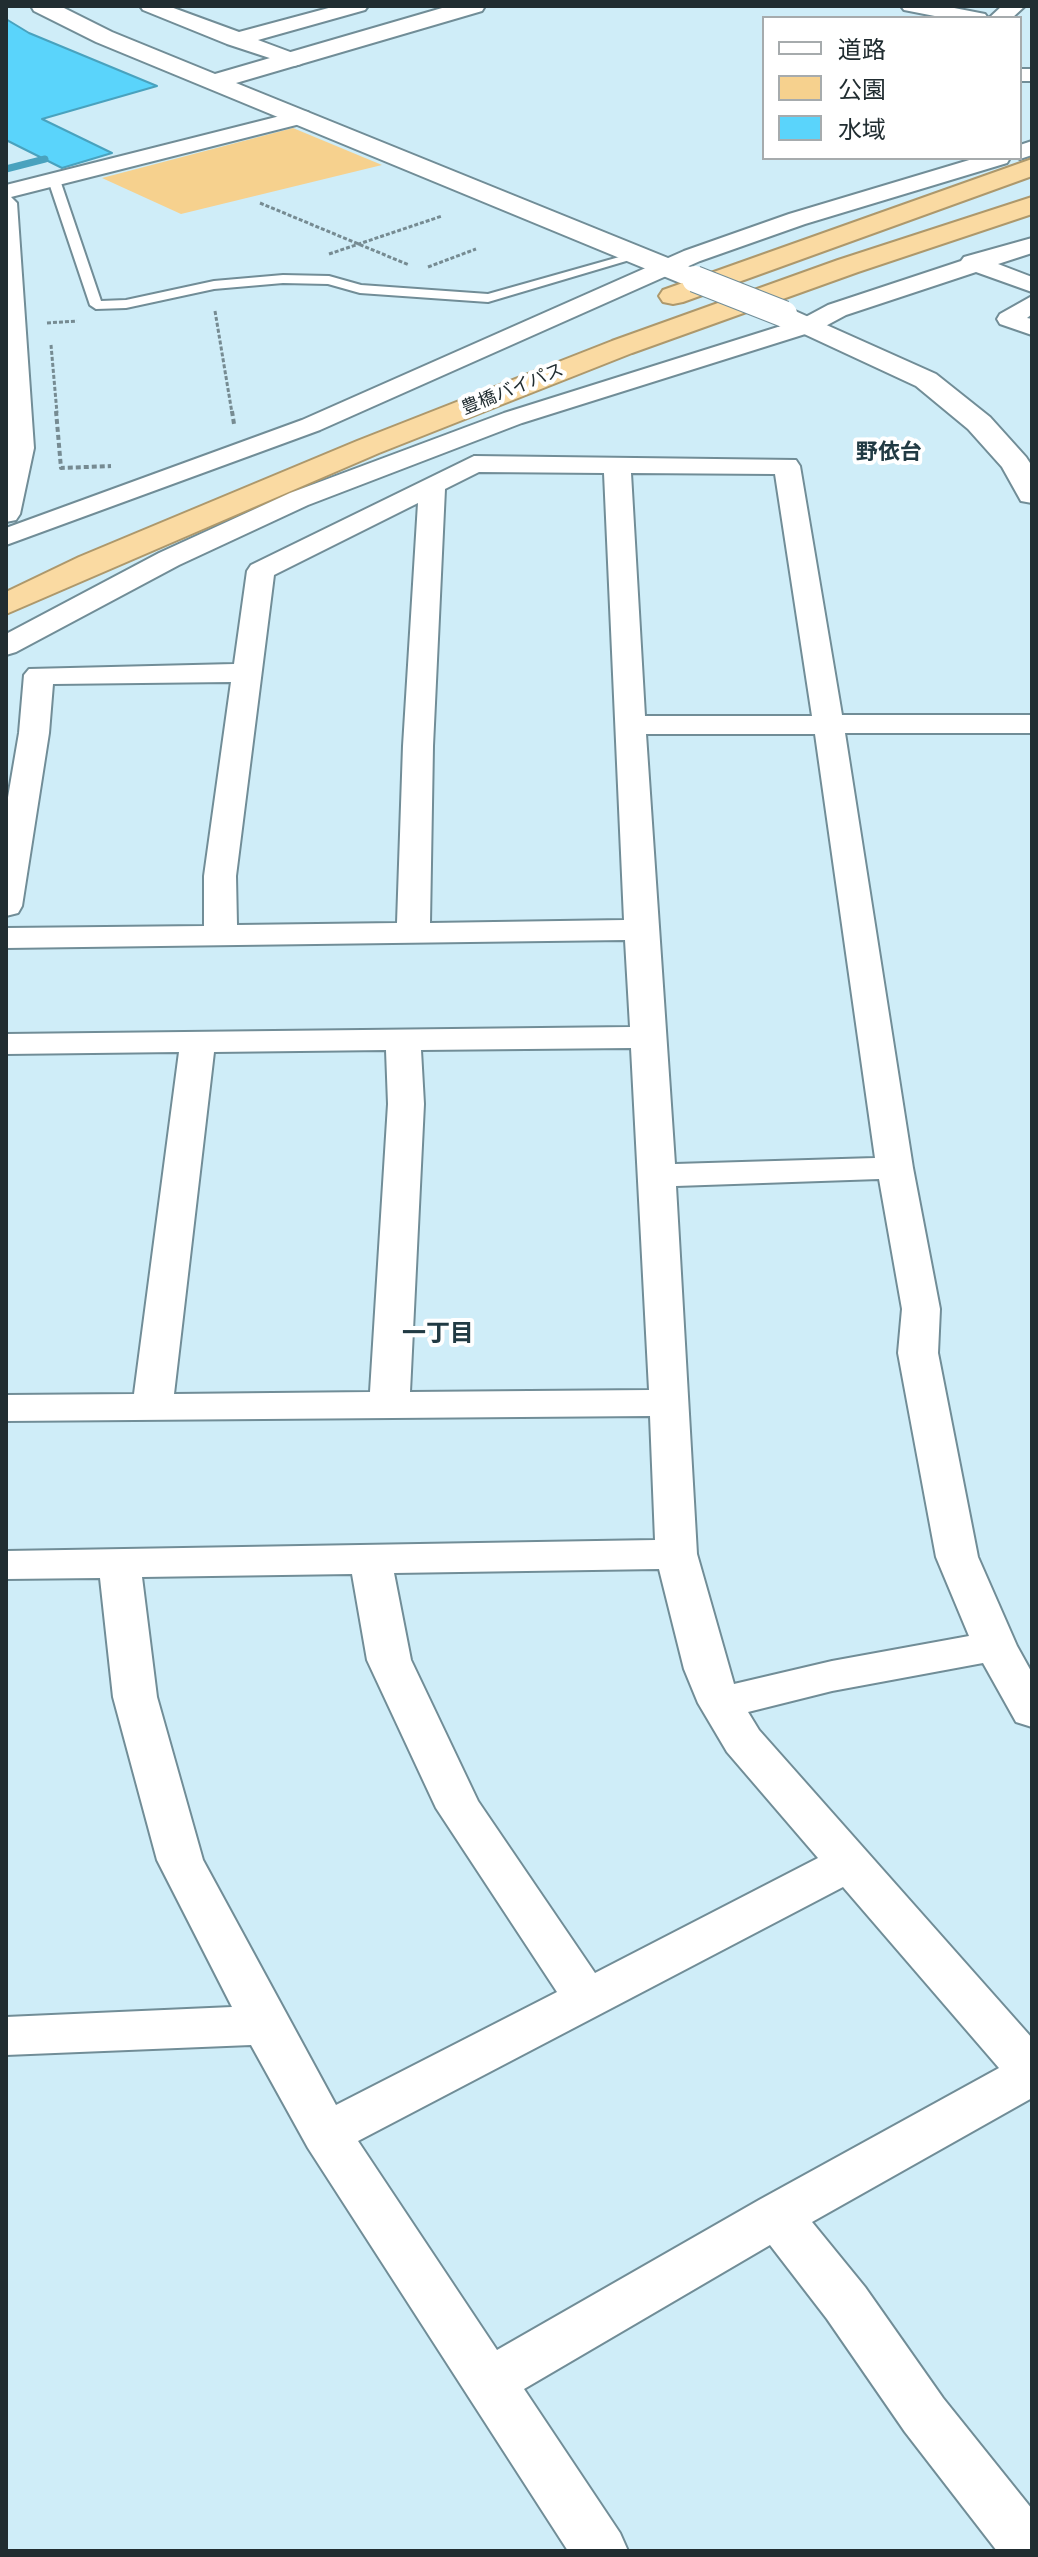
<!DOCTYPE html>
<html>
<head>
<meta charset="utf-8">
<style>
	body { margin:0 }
	#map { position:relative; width:1038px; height:2557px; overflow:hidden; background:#cfedf8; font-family:Poppins,"Noto Sans JP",sans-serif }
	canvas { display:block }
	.frame { position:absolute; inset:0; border:8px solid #212d31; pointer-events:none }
	.legend { position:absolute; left:762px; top:16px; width:260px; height:144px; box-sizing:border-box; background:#fff; border:2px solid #a6abad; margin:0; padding:10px 14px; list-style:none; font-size:24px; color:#212d31 }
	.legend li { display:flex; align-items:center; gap:16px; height:40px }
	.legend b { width:40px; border:2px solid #a6abad }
</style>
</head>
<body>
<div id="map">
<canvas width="1038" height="2557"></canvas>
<div class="frame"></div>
<ul class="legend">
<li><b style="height:10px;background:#fff"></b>道路</li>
<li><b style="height:22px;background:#f6d18e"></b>公園</li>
<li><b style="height:22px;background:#5ad4fb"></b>水域</li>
</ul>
</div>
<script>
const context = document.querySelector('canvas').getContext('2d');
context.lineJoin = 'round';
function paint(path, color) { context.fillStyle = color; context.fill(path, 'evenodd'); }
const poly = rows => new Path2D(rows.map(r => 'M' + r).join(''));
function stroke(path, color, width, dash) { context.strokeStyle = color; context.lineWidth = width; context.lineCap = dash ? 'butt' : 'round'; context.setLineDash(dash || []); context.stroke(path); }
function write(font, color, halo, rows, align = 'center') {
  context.font = font + ' Poppins,"Noto Sans JP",sans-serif'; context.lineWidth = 8; context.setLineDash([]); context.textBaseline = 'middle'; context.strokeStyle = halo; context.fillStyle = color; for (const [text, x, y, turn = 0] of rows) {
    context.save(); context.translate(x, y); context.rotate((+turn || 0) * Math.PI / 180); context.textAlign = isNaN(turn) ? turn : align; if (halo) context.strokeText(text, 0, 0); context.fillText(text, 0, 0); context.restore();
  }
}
paint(poly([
	[293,128,382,165,181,214,102,178]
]), '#f6d18e');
const water = poly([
	[6,19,29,33,157,86,42,119,112,153,62,168,6,140,6,19]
]);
paint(water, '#5ad4fb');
stroke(water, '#49a2be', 2);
stroke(poly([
	[6,169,45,159]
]), '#49a2be', 7);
const service = poly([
	[54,176,60,180,101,301,126,300,214,281,283,275,329,276,361,285,488,294,637,252,643,256,488,302,360,293,328,284,283,283,214,289,126,308,96,309,90,305,48,180,54,176]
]);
const minor = poly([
	[140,6,168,6,239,32,336,6,368,6,365,10,258,40,301,56,304,60,301,64,294,66,227,44,143,10,140,6],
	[901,6,944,6,985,14,988,18,945,18,904,10,901,6],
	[1002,6,1025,6,1012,18,989,18,1002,6],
	[1020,69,1032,69,1032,81,1020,81,1020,69],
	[300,111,308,112,311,117,308,122,11,197,17,203,34,448,20,514,16,520,6,522,6,185,300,111],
	[1032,141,1032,155,1020,159,1018,158,1020,145,1032,141],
	[976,158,1010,158,1007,163,805,224,700,261,320,430,6,545,6,528,302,420,684,251,789,214,976,158],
	[1032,238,1032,253,998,264,1032,277,1032,292,976,272,846,315,818,330,522,423,308,505,179,565,16,652,6,655,6,634,159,553,290,493,504,413,800,320,828,305,961,261,964,257,1032,238],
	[1032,296,1032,314,1027,318,1032,319,1032,335,1000,324,997,319,1000,314,1032,296],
	[474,456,796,460,800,466,842,715,1032,715,1032,733,845,733,913,1168,940,1309,938,1353,978,1557,1017,1646,1032,1673,1032,1727,1016,1722,983,1663,832,1691,748,1712,759,1730,1032,2038,1032,2098,812,2222,865,2287,943,2398,1032,2509,1032,2551,997,2551,905,2432,827,2319,770,2245,524,2389,620,2533,628,2551,568,2551,308,2148,251,2045,6,2055,6,2017,232,2007,157,1860,113,1697,100,1578,6,1579,6,1551,655,1540,650,1416,6,1421,6,1395,134,1394,179,1052,6,1054,6,1034,630,1027,625,940,6,948,6,928,204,926,204,876,231,682,53,684,49,733,22,906,18,913,6,916,6,809,19,733,24,675,29,669,234,664,247,571,251,565,474,456],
	[479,472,604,473,624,920,430,923,433,746,445,489,479,472],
	[631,473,775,474,812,716,645,716,631,473],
	[418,503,403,746,397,923,237,925,236,876,274,575,418,503],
	[646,734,815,734,875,1158,675,1164,646,734],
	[631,1048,649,1390,410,1392,424,1104,421,1050,631,1048],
	[386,1050,388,1104,370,1392,174,1394,214,1052,386,1050],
	[879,1179,902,1309,898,1353,936,1557,969,1636,832,1661,734,1684,697,1554,676,1186,879,1179],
	[659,1569,684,1669,698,1703,727,1752,818,1858,595,1973,478,1801,411,1660,394,1573,659,1569],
	[352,1574,367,1660,436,1808,557,1992,336,2105,203,1860,157,1697,142,1577,352,1574],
	[843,1887,999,2068,759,2200,497,2350,358,2141,843,1887]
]);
const tertiary = poly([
	[31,6,60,6,112,32,215,74,449,6,485,6,482,11,236,83,705,273,709,279,705,285,695,287,685,285,96,42,34,11,31,6],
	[784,306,936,374,990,417,1026,457,1032,466,1032,503,1021,501,1002,467,968,429,916,386,774,320,770,314,774,308,784,306]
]);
const trunk = poly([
	[1032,159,1032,176,683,302,673,304,663,302,659,296,663,290,1032,159],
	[1032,197,1032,214,858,272,632,353,379,453,6,614,6,592,79,557,357,441,612,341,838,260,1032,197]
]);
stroke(service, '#718d97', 4);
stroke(minor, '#718d97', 4);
stroke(tertiary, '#718d97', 4);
stroke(trunk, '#ad986c', 4);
stroke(poly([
	[260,203,409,265],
	[329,254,442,216],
	[428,267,476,249],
	[215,311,232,413],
	[47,323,77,321],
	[51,345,57,413]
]), '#768b92', 3, [4, 2]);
stroke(poly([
	[56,411,61,468,111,466],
	[232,411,234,424]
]), '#768b92', 4, [5, 3]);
paint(service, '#fff');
paint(minor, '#fff');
paint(tertiary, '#fff');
paint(trunk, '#fadaa2');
const tertiaryBridge = poly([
	[695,279,784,314]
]);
stroke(tertiaryBridge, '#718d97', 28, []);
stroke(tertiaryBridge, '#fff', 26);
write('18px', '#212d31', '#fff', [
	["豊橋バイパス",513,390,-22]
]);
write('bold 22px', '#213a43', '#fff', [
	["野依台",889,453]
]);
write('bold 24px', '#213a43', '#fff', [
	["一丁目",438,1335]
]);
</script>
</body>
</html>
